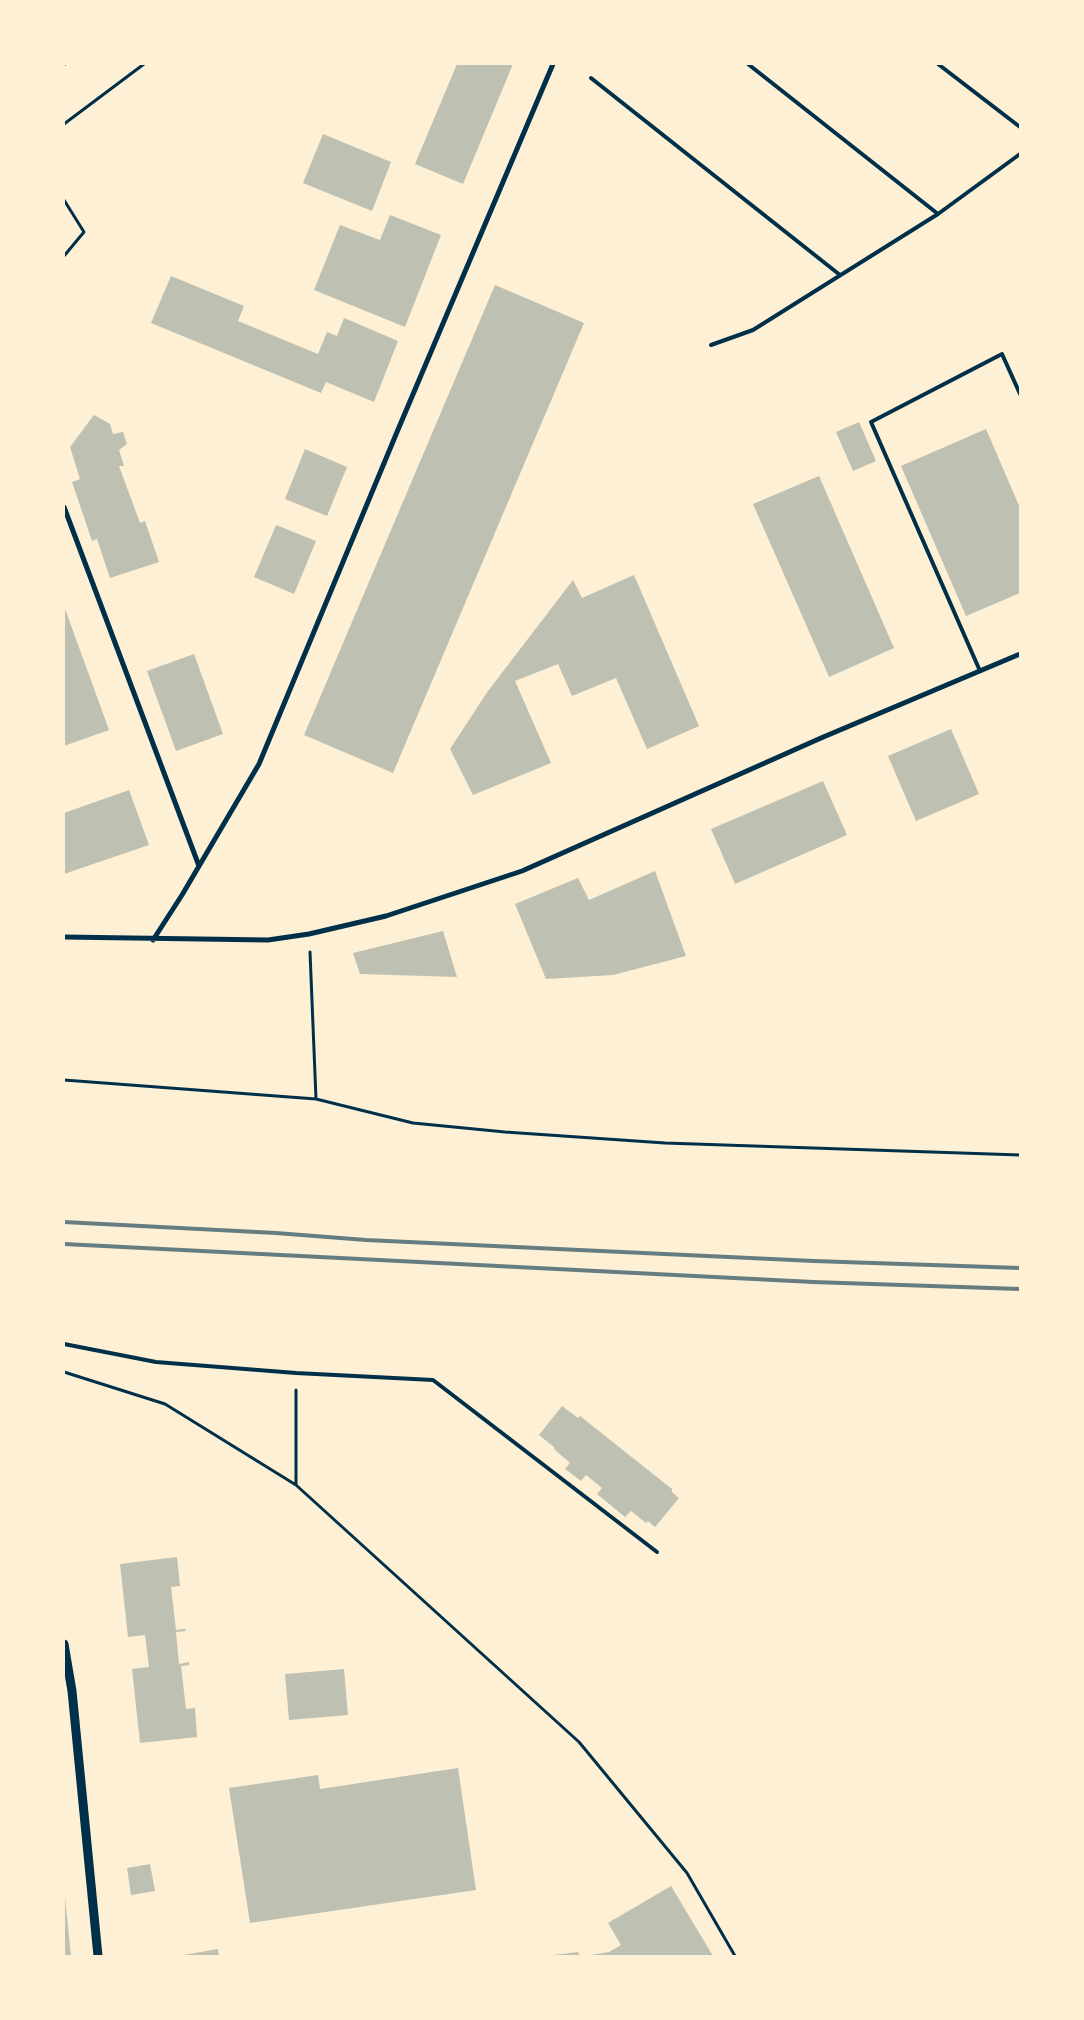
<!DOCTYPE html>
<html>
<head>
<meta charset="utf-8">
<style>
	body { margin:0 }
	#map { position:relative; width:1084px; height:2020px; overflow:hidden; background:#fdf0d5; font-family:Lato,sans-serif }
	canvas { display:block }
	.frame { position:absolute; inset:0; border:65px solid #fdf0d5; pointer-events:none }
</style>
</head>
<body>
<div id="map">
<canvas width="1084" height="2020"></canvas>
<div class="frame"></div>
</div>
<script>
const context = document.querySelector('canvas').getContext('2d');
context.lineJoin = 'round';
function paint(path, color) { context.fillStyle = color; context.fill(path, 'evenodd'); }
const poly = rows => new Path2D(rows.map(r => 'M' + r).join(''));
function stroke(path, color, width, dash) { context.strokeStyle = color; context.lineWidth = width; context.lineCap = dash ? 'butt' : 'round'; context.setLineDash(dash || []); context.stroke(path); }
paint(poly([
	[457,64,513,64,463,184,415,164],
	[323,134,391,162,372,211,303,183],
	[390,215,441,235,405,327,314,290,340,225,380,240],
	[171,276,244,306,238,321,318,354,327,332,337,336,344,318,398,341,374,402,326,382,321,393,151,323],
	[495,285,584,323,393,773,304,735],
	[94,415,110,424,113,434,123,432,127,444,119,450,124,466,119,466,140,523,145,521,159,562,110,578,97,539,92,541,72,482,80,479,70,447],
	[859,422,876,461,853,471,836,432],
	[986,429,1020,508,1020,593,966,616,901,466],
	[305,449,347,467,327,516,285,499],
	[819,476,894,648,829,677,753,504],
	[276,525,316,541,294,594,254,577],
	[634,575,699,726,647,749,616,678,572,696,558,664,515,681,551,763,473,795,450,749,488,691,573,580,582,598],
	[64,606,109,730,64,746],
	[194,654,223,734,176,751,147,671],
	[951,729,979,794,916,821,888,756],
	[823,781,847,835,735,884,711,829],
	[129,790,149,845,64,874,64,813],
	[655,871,686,956,613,975,546,979,515,904,578,878,589,900],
	[443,931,457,977,360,974,353,953],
	[562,1406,578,1418,580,1416,672,1489,672,1492,679,1498,655,1527,648,1521,646,1523,631,1511,625,1517,597,1494,602,1488,586,1475,581,1481,565,1469,570,1463,554,1449,555,1448,539,1435],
	[177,1557,180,1586,171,1587,176,1630,185,1629,186,1631,176,1632,179,1664,189,1662,189,1665,181,1666,186,1709,195,1708,197,1737,140,1743,132,1669,149,1667,145,1635,128,1637,120,1564],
	[344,1669,348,1715,289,1720,285,1674],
	[458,1768,476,1890,250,1923,229,1788,318,1775,320,1789],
	[150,1864,155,1891,131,1895,127,1868],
	[671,1886,713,1956,584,1956,609,1952,621,1945,608,1923],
	[64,1897,65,1897,71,1956,64,1956],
	[218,1949,219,1956,183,1956,183,1955],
	[578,1952,580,1956,553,1956,553,1955]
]), '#bec0b2');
stroke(poly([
	[64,65,65,64],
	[64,124,144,64],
	[64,200,84,232,64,256],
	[310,952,316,1099],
	[64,1080,316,1099,413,1123,505,1132,665,1143,1020,1155],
	[64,1372,165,1404,296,1485,579,1742,687,1873,735,1956],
	[296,1390,296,1484]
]), '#003049', 3);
stroke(poly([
	[748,64,938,214],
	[938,64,1020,127],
	[591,78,840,275],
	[711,345,753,330,938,214,1020,154],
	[980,671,871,422,1002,354,1020,394],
	[64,1344,156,1362,296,1373,433,1380,657,1552]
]), '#003049', 4);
stroke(poly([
	[64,507,199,866],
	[64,937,268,940,309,934,386,916,522,871,821,738,1020,654],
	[153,940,182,895,259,764,397,432,553,64]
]), '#003049', 5);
stroke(poly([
	[64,1644,72,1691,98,1956]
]), '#003049', 9);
stroke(poly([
	[64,1222,276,1233,366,1240,814,1261,1020,1268],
	[64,1244,813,1282,1020,1289]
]), '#657d81', 4);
</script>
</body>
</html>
